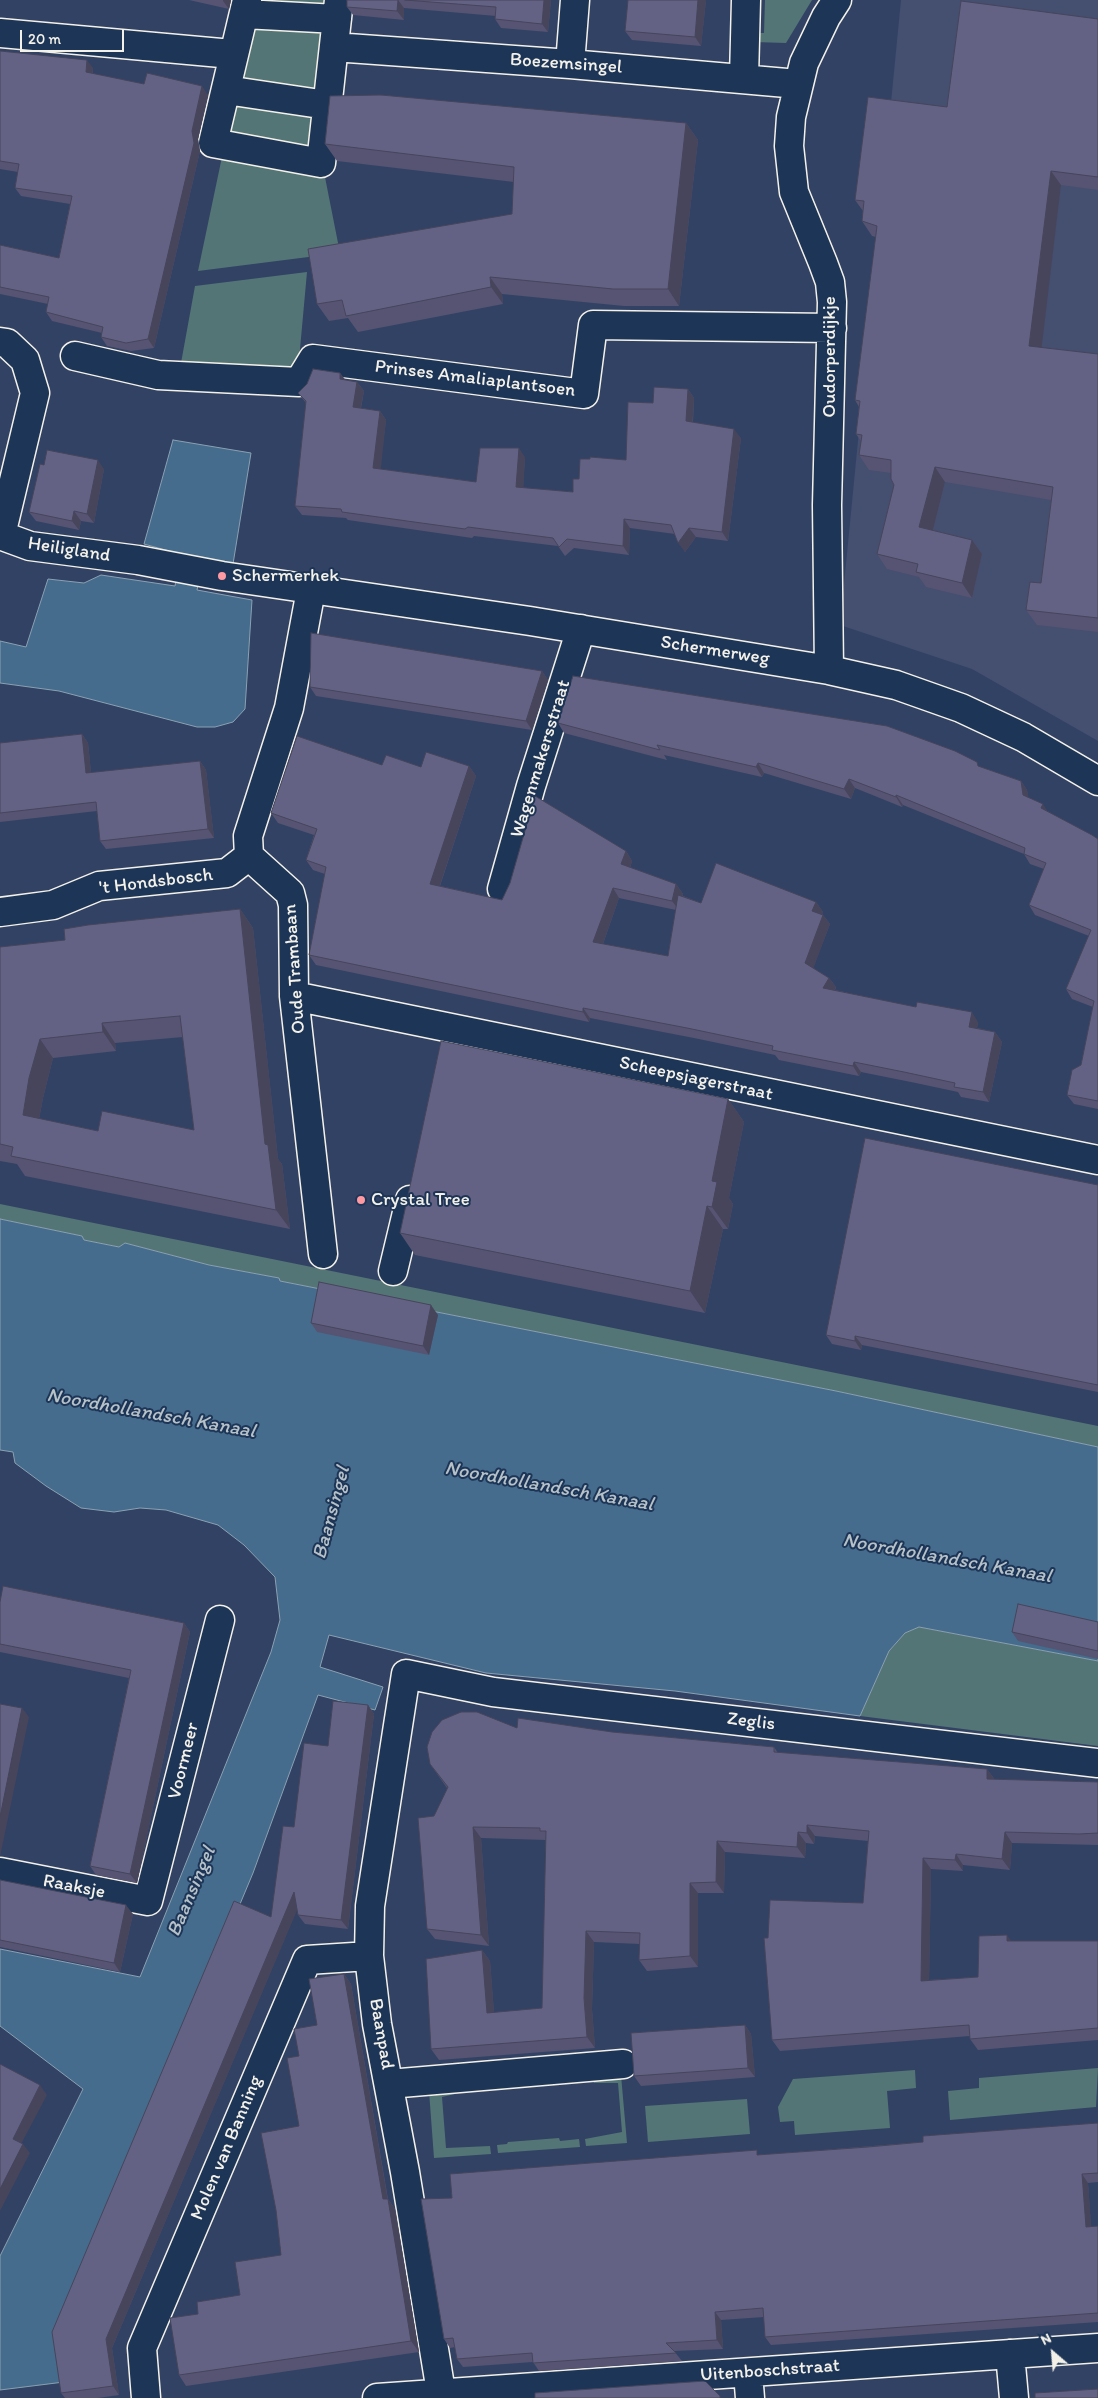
<!DOCTYPE html>
<html>
<head>
<meta charset="utf-8">
<style>
	body { margin:0 }
	#map { position:relative; width:1098px; height:2398px; overflow:hidden; background:#324264; font-family:Itim,sans-serif }
	canvas { display:block }
	.north { position:absolute; left:1028px; top:2328px; width:50px; height:50px; -webkit-text-stroke:4px #1d3557; paint-order:stroke; rotate:333deg; font-size:14px; font-weight:700; line-height:20px; text-align:center; color:#f4f1e8 }
	.north::after { content:''; display:block; margin:auto; width:18px; height:22px; background:#f4f1e8; clip-path:polygon(50% 0,100% 100%,50% 72%,0 100%) }
	.scale { position:absolute; left:20px; top:30px; width:104px; height:22px; box-sizing:border-box; border:2px solid #f4f1e8; border-top:0; padding-left:6px; font-size:15px; line-height:18px; white-space:nowrap; color:#f4f1e8; -webkit-text-stroke:4px #1d3557; paint-order:stroke }
</style>
</head>
<body>
<div id="map">
<canvas width="1098" height="2398"></canvas>
<div class="north">N</div>
<div class="scale">20 m</div>
</div>
<script>
const context = document.querySelector('canvas').getContext('2d');
context.lineJoin = 'round';
function paint(path, color) { context.fillStyle = color; context.fill(path, 'evenodd'); }
const poly = rows => new Path2D(rows.map(r => 'M' + r).join(''));
function stroke(path, color, width, dash) { context.strokeStyle = color; context.lineWidth = width; context.lineCap = dash ? 'butt' : 'round'; context.setLineDash(dash || []); context.stroke(path); }
function write(font, color, halo, rows, align = 'center') {
  context.font = font + ' Itim,sans-serif'; context.lineWidth = 4; context.setLineDash([]); context.textBaseline = 'middle'; context.strokeStyle = halo; context.fillStyle = color; for (const [text, x, y, turn = 0] of rows) {
    context.save(); context.translate(x, y); context.rotate((+turn || 0) * Math.PI / 180); context.textAlign = isNaN(turn) ? turn : align; if (halo) context.strokeText(text, 0, 0); context.fillText(text, 0, 0); context.restore();
  }
}
paint(poly([
	[901,0,1098,0,1098,741,972,669,840,625]
]), '#454f70');
paint(poly([
	[255,0,335,0,322,162,340,253,198,271],
	[765,0,812,0,786,43,754,42,756,33,764,33],
	[307,272,298,371,181,363,195,286],
	[0,1204,1098,1426,1098,1447,836,1391,280,1281,279,1278,209,1265,125,1243,119,1247,84,1240,82,1236,0,1219],
	[919,1627,1098,1661,1098,1746,860,1716,889,1651,905,1633],
	[1098,2068,1096,2107,950,2120,948,2091,979,2088,979,2078],
	[915,2070,916,2088,887,2091,890,2128,795,2135,794,2121,780,2122,778,2107,793,2079],
	[621,2075,627,2143,586,2146,585,2139,622,2132,618,2083,594,2083,592,2079],
	[429,2091,468,2091,442,2097,446,2148,490,2146,491,2154,434,2158],
	[747,2099,750,2134,648,2142,645,2106],
	[559,2138,560,2141,579,2139,580,2147,498,2153,497,2145,507,2144,508,2142]
]), '#547575');
const water = poly([
	[173,440,251,453,233,564,203,558,197,590,252,600,245,709,233,722,215,727,197,727,59,691,0,683,0,641,26,647,48,579,84,583,101,575,175,586,180,554,144,544,173,440],
	[0,1219,82,1236,84,1240,119,1247,125,1243,209,1265,279,1278,280,1281,836,1391,1098,1447,1098,1661,919,1627,905,1633,889,1651,860,1716,675,1691,486,1673,329,1635,320,1667,383,1687,375,1710,318,1695,253,1873,57,2341,64,2382,0,2390,0,2256,83,2089,0,2026,0,1949,140,1977,271,1652,280,1620,275,1577,244,1545,218,1525,166,1510,140,1508,114,1512,81,1508,46,1486,15,1463,13,1452,0,1450,0,1219]
]);
paint(water, '#456c8d');
stroke(water, '#8ba1b1', 1);
const minor = poly([
	[247,0,213,143,321,163,339,0],
	[244,14,337,19],
	[0,33,232,54],
	[334,47,570,64,798,84],
	[570,64,575,0],
	[744,78,746,0],
	[226,90,327,105],
	[0,342,7,343,25,360,35,393,1,535],
	[75,356,158,375,299,382,313,359,584,394,593,325,832,328],
	[0,535,30,546,138,560,222,576,530,621,829,670,896,685,961,708,1023,737,1098,781],
	[311,590,289,708,248,836,249,856,290,893,293,905,294,996,323,1254],
	[829,670,827,505,832,302,830,282,823,263,794,192,789,146,791,117,804,63,826,17,837,0],
	[502,889,531,786,581,629],
	[0,912,53,905,99,886,227,873,249,856],
	[294,996,1098,1160],
	[393,1271,410,1200],
	[0,1872,148,1901,220,1620],
	[389,2084,623,2064],
	[1010,2354,1014,2398],
	[748,2373,750,2398],
	[441,2392,405,2172,377,2024,369,1956,370,1906,406,1674,493,1692,1098,1763],
	[146,2398,142,2348,307,1960,369,1956],
	[377,2398,1098,2348]
]);
stroke(minor, '#f4f1e8', 31);
stroke(minor, '#1d3557', 28);
paint(poly([
	[189,0,231,0,229,9],
	[347,0,551,0,548,32,501,28,495,19,496,16,404,8,404,20,353,15,347,7],
	[706,0,701,46,632,40,625,31],
	[1098,19,1098,190,1061,185,1041,348,1098,354,1098,632,1037,625,1026,610,1041,583,1051,500,945,482,933,530,972,540,982,554,972,598,926,587,919,577,887,569,877,554,894,485,891,473,869,470,859,455,861,441,856,434,859,407,855,400,876,237,872,236,862,221,863,211,855,200,947,107],
	[0,51,93,68,93,74,144,84,208,95,198,139,200,151,154,348,131,351,107,346,101,337,102,333,52,321,46,312,48,304,0,294,0,245,59,258,70,204,21,196,15,188,18,172,0,169],
	[686,123,698,140,679,306,624,306,502,294,503,304,358,332,348,318,329,321,317,304,512,214,514,182,337,161,325,144],
	[340,373,345,380,357,382,364,391,361,408,380,411,386,420,380,469,476,482,525,457,523,488,573,492,579,479,626,460,653,403,688,389,694,398,693,422,741,438,728,541,696,537,685,552,675,534,630,528,629,555,574,548,565,556,558,546,474,536,472,538,348,520,346,518,302,515,295,506,306,403,298,393],
	[104,469,94,523,81,521,79,530,36,521,29,512],
	[542,671,548,680,532,730,316,696,310,687],
	[558,723,980,767,1021,781,1027,790,1028,797,1047,811,1098,839,1098,1109,1074,1104,1067,1095,1081,1065,1093,1007,1072,999,1066,989,1089,936,1035,915,1029,905,1044,869,1030,864,1024,854,903,805,902,807,855,788,851,799,764,773,762,777,664,755,667,760,564,733],
	[82,734,88,743,91,773,200,761,206,770,214,838,106,849,100,841,97,811,0,822,0,743],
	[382,765,421,767,469,766,476,776,440,886,502,900,626,851,632,861,630,868,676,884,683,894,683,896,701,903,816,902,823,912,822,914,823,915,830,924,813,968,829,978,836,987,835,990,978,1022,977,1028,995,1032,1002,1042,989,1102,961,1097,958,1092,911,1082,861,1072,859,1076,779,1060,775,1055,694,1038,590,1018,589,1022,316,965,309,955,325,874,313,870,306,860,314,835,278,823,271,813],
	[619,898,676,910,668,956,603,944],
	[240,909,253,928,278,1159,282,1164,290,1229,25,1176,17,1164,0,1161,0,947,65,940],
	[183,1037,194,1130,98,1131,39,1119,43,1098,53,1058,116,1051,115,1043],
	[728,1099,744,1122,729,1198,733,1204,728,1229,723,1229,705,1313,415,1255,400,1233],
	[1098,1185,1098,1392,862,1345,861,1350,832,1344,826,1335],
	[438,1315,429,1355,317,1332,311,1323],
	[0,1602,184,1623,190,1632,137,1883,96,1875,90,1866,129,1678,0,1652],
	[1098,1622,1098,1659,1018,1641,1012,1632],
	[368,1705,374,1714,348,1929,305,1924,298,1915,297,1909,112,2348,119,2395,98,2398,65,2398,61,2393,271,1917,294,1827,328,1746],
	[517,1728,612,1732,774,1747,778,1753,987,1769,995,1780,1098,1782,1098,1845,1012,1843,1010,1870,963,1865,963,1871,931,1869,929,1980,978,1977,1011,1941,1098,1941,1098,2040,978,2050,970,2039,970,2036,780,2051,772,2040,768,1938,863,1903,868,1841,815,1836,814,1844,806,1843,805,1858,725,1852,724,1893,698,1893,698,1967,647,1971,639,1960,640,1944,594,1942,592,2009,595,2048,439,2060,431,2049,482,1950,490,1961,494,2013,542,2008,546,1840,481,1838,489,1946,435,1939,427,1929,447,1788,430,1764],
	[0,1880,133,1914,120,1972,0,1947],
	[344,1974,351,1984,388,2199,395,2209,419,2352,186,2386,179,2375,198,2314,240,2295,281,2255,299,2126,317,2025],
	[745,2025,751,2034,755,2077,641,2086,634,2076],
	[1098,2123,1098,2182,1088,2183,1091,2227,1098,2226,1098,2322,771,2345,765,2337,764,2317,721,2320,723,2349,674,2351,682,2361,539,2371,533,2362,463,2367,457,2359,455,2347,450,2348,444,2339,452,2198,760,2155,923,2142]
]), '#565472');
paint(poly([
	[223,0,231,0,229,9,223,1],
	[398,0,404,8,404,20,397,11],
	[544,0,551,0,548,32,542,24],
	[698,0,706,0,701,46,695,37],
	[87,60,93,68,92,81,86,72],
	[202,86,208,95,198,139,200,151,154,348,148,339,192,131],
	[686,123,698,140,679,306,668,289],
	[1051,171,1061,185,1040,361,1029,346],
	[490,277,502,294,503,304,491,287],
	[340,373,347,382,340,379],
	[357,382,364,391,359,416,353,407],
	[688,389,694,398,692,430,686,421],
	[380,411,386,420,380,477,373,468],
	[734,429,741,438,728,541,722,532],
	[519,448,525,457,523,496,516,487],
	[98,460,104,469,94,523,87,514],
	[935,467,945,482,930,542,919,527],
	[74,511,81,521,79,530,72,521],
	[624,519,630,528,629,555,623,546],
	[689,528,696,537,685,552,678,543],
	[972,540,982,554,972,598,962,583],
	[542,671,548,680,532,730,526,721],
	[82,734,88,743,92,782,86,773],
	[200,761,206,770,214,838,208,829],
	[758,763,764,773,762,777,756,767],
	[469,766,476,776,437,894,430,884],
	[849,779,855,788,851,799,844,789],
	[1021,781,1027,790,1030,804,1023,795],
	[896,795,903,805,902,807,896,797],
	[1043,804,1049,814,1041,808],
	[626,851,632,861,628,874,621,864],
	[676,884,683,894,679,910,672,901],
	[613,888,619,898,600,952,593,942],
	[816,902,823,912,819,921,812,911],
	[240,909,253,928,278,1159,282,1164,290,1229,276,1210,265,1144],
	[823,915,830,924,812,972,805,963],
	[829,978,836,987,830,998,823,988],
	[583,1008,590,1018,589,1022,583,1012],
	[972,1012,978,1022,976,1037,969,1027],
	[102,1023,115,1043,116,1051,103,1032],
	[995,1032,1002,1042,989,1102,983,1092],
	[40,1039,53,1058,43,1098,36,1135,23,1115,29,1078],
	[854,1062,861,1072,859,1076,853,1066],
	[728,1099,744,1122,729,1198,733,1204,728,1229,712,1207,712,1181],
	[707,1206,723,1229,705,1313,690,1291],
	[431,1305,438,1315,429,1355,423,1346],
	[855,1336,862,1345,861,1350,855,1341],
	[184,1623,190,1632,137,1883,130,1874],
	[368,1705,374,1714,348,1929,341,1920],
	[22,1708,29,1717,0,1857,0,1817],
	[987,1769,995,1780,987,1779],
	[807,1825,815,1836,814,1844,807,1833],
	[473,1827,481,1838,489,1946,481,1935],
	[798,1832,806,1843,805,1858,797,1847],
	[1005,1832,1012,1843,1010,1870,1002,1859],
	[717,1841,725,1852,724,1893,716,1882],
	[956,1854,963,1865,963,1871,955,1860],
	[923,1858,931,1869,929,1992,921,1981],
	[690,1883,698,1893,698,1967,690,1956],
	[294,1892,301,1901,112,2348,119,2395,113,2386,106,2339],
	[126,1905,133,1914,120,1972,114,1963],
	[586,1931,594,1942,592,2009,595,2048,587,2037,584,1998],
	[1007,1935,1015,1946,1007,1941],
	[482,1950,490,1961,495,2024,487,2013],
	[344,1974,351,1984,388,2201,388,2199,395,2209,419,2352,411,2341,383,2199],
	[745,2025,751,2034,755,2077,748,2068],
	[40,2085,47,2095,19,2148,13,2139],
	[23,2144,30,2153,0,2211,0,2189],
	[1082,2174,1088,2183,1092,2235,1086,2227],
	[715,2312,721,2320,723,2349,717,2340]
]), '#46455c');
const building = poly([
	[347,0,398,0,397,11,347,7,347,0],
	[405,0,544,0,542,24,495,19,496,7,405,0],
	[628,0,698,0,695,37,625,31,628,0],
	[961,1,1098,19,1098,177,1051,171,1029,346,1098,354,1098,618,1026,610,1030,582,1041,583,1053,487,935,467,919,527,972,540,962,583,916,572,918,564,877,554,894,485,891,479,891,460,859,455,862,435,856,434,860,401,855,400,877,226,862,221,864,201,855,200,868,97,947,107,961,1],
	[0,51,87,60,86,72,144,84,147,73,202,86,192,131,194,143,148,339,126,343,101,337,103,327,46,312,49,297,0,287,0,245,59,258,72,196,15,188,19,164,0,161,0,51],
	[381,95,686,123,668,289,613,289,490,277,491,287,346,316,342,300,317,304,308,249,512,214,514,167,325,144,330,96,381,95],
	[313,369,340,373,340,379,357,382,353,407,380,411,373,468,476,482,480,448,519,448,516,487,573,492,573,479,579,479,580,459,590,459,590,457,626,460,628,402,653,403,654,387,688,389,686,421,734,429,722,532,689,528,678,543,671,525,624,519,623,546,567,539,559,547,553,538,468,527,465,529,342,512,341,509,295,506,306,401,298,393,307,384,313,369],
	[47,450,98,460,87,514,74,511,72,521,29,512,40,464,44,465,47,450],
	[311,633,451,656,542,671,526,721,310,687,311,633],
	[573,676,887,726,955,751,977,762,978,766,1021,781,1023,795,1043,804,1041,808,1092,835,1098,839,1098,1101,1067,1095,1072,1070,1081,1065,1094,1001,1066,989,1091,930,1029,905,1046,863,1024,854,1025,848,896,795,896,797,849,779,844,789,758,763,756,767,657,745,660,750,558,723,573,676],
	[82,734,86,773,200,761,208,829,100,841,96,802,0,813,0,743,82,734],
	[297,736,382,765,386,755,421,767,426,752,469,766,430,884,502,900,510,883,535,796,626,851,621,864,676,884,672,901,613,888,593,942,668,956,678,895,701,903,716,863,816,902,812,911,823,915,805,963,829,978,823,988,916,1007,917,1002,972,1012,969,1027,995,1032,983,1092,954,1087,955,1083,904,1072,854,1062,853,1066,772,1050,773,1046,687,1028,583,1008,583,1012,309,955,326,867,306,860,317,829,271,813,297,736],
	[240,909,265,1144,268,1145,276,1210,11,1156,13,1147,0,1144,0,947,65,940,64,929,88,925,240,909],
	[180,1016,194,1130,102,1111,98,1131,23,1115,29,1078,40,1039,103,1032,102,1023,180,1016],
	[441,1041,728,1099,712,1181,717,1182,712,1207,707,1206,690,1291,400,1233,441,1041],
	[865,1138,1098,1185,1098,1385,855,1336,855,1341,826,1335,865,1138],
	[319,1282,431,1305,423,1346,311,1323,319,1282],
	[3,1586,184,1623,130,1874,90,1866,131,1670,0,1644,0,1602,3,1586],
	[1018,1604,1098,1622,1098,1651,1012,1632,1018,1604],
	[333,1701,368,1705,341,1920,298,1915,294,1892,106,2339,113,2386,61,2393,52,2332,234,1901,271,1917,283,1826,294,1827,304,1743,328,1746,333,1701],
	[0,1704,22,1708,0,1817,0,1704],
	[461,1712,477,1712,517,1728,518,1718,612,1732,774,1747,774,1752,987,1769,987,1779,1098,1782,1098,1833,1079,1834,1005,1832,1002,1859,956,1854,955,1860,923,1858,921,1981,978,1977,979,1936,1007,1935,1007,1941,1098,1941,1098,2028,970,2039,969,2025,772,2040,764,1938,768,1938,770,1900,863,1903,869,1831,807,1825,807,1833,798,1832,797,1847,717,1841,716,1882,690,1883,690,1956,639,1960,640,1933,586,1931,584,1998,587,2037,431,2049,426,1959,482,1950,487,2013,542,2008,546,1831,540,1831,540,1828,473,1827,481,1935,427,1929,418,1818,434,1816,448,1787,430,1764,427,1747,432,1732,442,1720,461,1712],
	[0,1880,126,1905,114,1963,0,1940,0,1880],
	[344,1974,383,2199,388,2199,411,2341,179,2375,170,2318,198,2314,197,2302,240,2295,235,2262,281,2255,276,2210,261,2133,299,2126,287,2058,299,2056,294,2029,317,2025,309,1979,344,1974],
	[745,2025,748,2068,634,2076,631,2033,745,2025],
	[0,2064,40,2085,13,2139,23,2144,0,2189,0,2064],
	[1098,2123,1098,2173,1082,2174,1086,2227,1098,2226,1098,2313,765,2337,763,2308,715,2312,717,2340,666,2343,676,2353,533,2363,532,2353,457,2359,453,2338,444,2339,421,2199,452,2198,450,2174,757,2150,757,2155,868,2147,923,2142,923,2136,1098,2123],
	[705,2381,720,2396,720,2398,535,2398,535,2393,705,2381],
	[1098,2389,1098,2398,1035,2398,1035,2393,1098,2389]
]);
paint(building, '#646284');
stroke(building, '#46455c', 1);
for (const [x, y, r, color] of [
	[222,576,5,"#ff9aa2"],
	[361,1200,5,"#ff9aa2"]
]) { const dot = new Path2D(); dot.arc(x, y, r, 0, 2 * Math.PI); context.fillStyle = color; context.fill(dot); stroke(dot, '#1d3557', 2); }
write('19px', '#f4f1e8', '#1d3557', [
	["Boezemsingel",566,64,4],
	["Oudorperdijkje",830,357,-90],
	["Prinses Amaliaplantsoen",475,379,7],
	["Heiligland",69,550,9],
	["Schermerweg",715,651,9],
	["Wagenmakersstraat",541,759,-73],
	["'t Hondsbosch",156,882,-7],
	["Oude Trambaan",295,969,-94],
	["Scheepsjagerstraat",696,1079,12],
	["Zeglis",751,1722,7],
	["Voormeer",184,1761,-76],
	["Raaksje",74,1887,11],
	["Baanpad",381,2034,80],
	["Molen van Banning",227,2148,-67],
	["Uitenboschstraat",770,2371,-4]
]);
write('19px', '#f4f1e8', '#1d3557', [
	["Schermerhek",232,576],
	["Crystal Tree",371,1200]
], 'left');
write('italic 20px', '#b7c2c8', '#1d3557', [
	["Noordhollandsch Kanaal",151,1414,10],
	["Noordhollandsch Kanaal",549,1487,10],
	["Baansingel",332,1513,-75],
	["Noordhollandsch Kanaal",947,1559,10],
	["Baansingel",192,1892,-67]
]);
</script>
</body>
</html>
